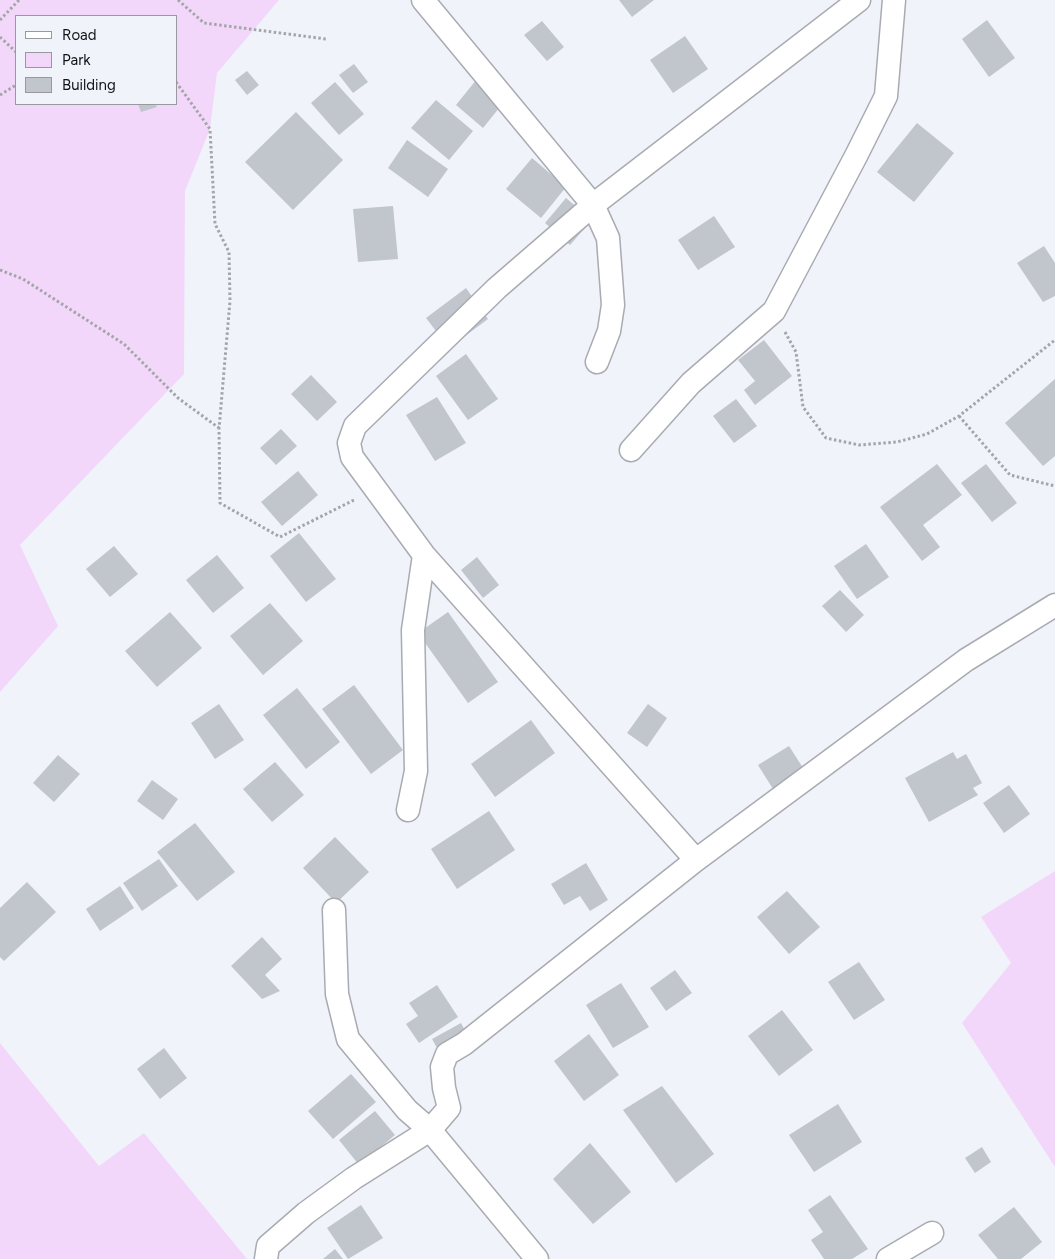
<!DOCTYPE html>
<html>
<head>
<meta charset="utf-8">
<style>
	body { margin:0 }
	#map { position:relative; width:1055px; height:1259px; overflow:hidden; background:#f0f3fa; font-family:Figtree,sans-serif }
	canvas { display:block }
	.legend { position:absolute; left:15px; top:15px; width:162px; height:90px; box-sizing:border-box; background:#f0f3fa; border:1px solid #97999e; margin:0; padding:6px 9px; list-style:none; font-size:15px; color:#111215 }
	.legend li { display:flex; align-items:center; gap:10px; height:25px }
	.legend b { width:25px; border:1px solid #97999e }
</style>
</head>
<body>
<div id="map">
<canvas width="1055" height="1259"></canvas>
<ul class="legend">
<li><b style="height:6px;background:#fff"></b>Road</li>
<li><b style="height:14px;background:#f3d7fa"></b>Park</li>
<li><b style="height:14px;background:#c0c6cb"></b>Building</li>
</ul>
</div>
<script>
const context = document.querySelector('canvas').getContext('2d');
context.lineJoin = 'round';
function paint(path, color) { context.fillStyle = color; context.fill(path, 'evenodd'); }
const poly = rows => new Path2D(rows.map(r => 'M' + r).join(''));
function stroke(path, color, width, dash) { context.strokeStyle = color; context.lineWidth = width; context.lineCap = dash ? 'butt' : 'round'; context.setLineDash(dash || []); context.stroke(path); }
paint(poly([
	[0,0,279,0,217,73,210,129,185,191,184,374,20,545,58,626,0,692],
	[16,16,176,16,176,104,16,104],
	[1055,871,1055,1167,962,1023,1011,963,981,917],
	[0,1043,99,1166,144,1133,247,1259,0,1259]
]), '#f3d7fa');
paint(poly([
	[619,0,654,0,632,17],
	[987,20,1015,58,989,77,962,39],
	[542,21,564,47,547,61,524,35],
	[685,36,708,69,673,93,650,60],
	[354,64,368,82,353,93,339,75],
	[247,71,259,85,247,95,235,80],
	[477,79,504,102,483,128,456,105],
	[335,82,364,114,339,135,311,103],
	[436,100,473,131,449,160,411,128],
	[138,104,155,104,157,107,141,112],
	[296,112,343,160,293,210,245,162],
	[917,123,954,153,914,202,877,172],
	[407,140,448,169,428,197,388,168],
	[532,158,566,187,541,218,506,189],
	[566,198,592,220,570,245,545,223],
	[393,206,398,259,358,262,353,209],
	[714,216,735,247,698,270,678,240],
	[1044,246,1055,263,1055,296,1043,302,1017,263],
	[466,288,488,319,449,348,426,318],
	[764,340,792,376,755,405,744,390,755,381,738,360],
	[466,354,498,399,468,420,436,376],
	[311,375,337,402,317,421,291,394],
	[1055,379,1055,456,1043,466,1005,423],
	[437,397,466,443,435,461,406,415],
	[736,399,757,426,734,443,713,416],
	[281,429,297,446,276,465,260,448],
	[937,464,962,495,923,525,940,547,922,561,880,507],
	[986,464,1017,503,992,522,961,483],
	[298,471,318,495,282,526,261,502],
	[299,533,336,579,306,602,270,556],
	[866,544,889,577,857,599,834,566],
	[114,546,138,574,110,597,86,569],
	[217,555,244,588,213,613,186,580],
	[477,557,499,585,483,598,461,570],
	[840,590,864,615,846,632,822,606],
	[270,603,303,641,263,675,230,636],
	[170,612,202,648,157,687,125,651],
	[448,612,498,682,468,703,418,633],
	[354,685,403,750,371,774,322,709],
	[297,688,340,742,306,769,263,715],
	[219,704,244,740,215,759,191,723],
	[648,704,667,718,647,747,627,733],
	[531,720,555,753,495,797,471,764],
	[789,746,814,785,783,805,758,765],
	[953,752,957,759,966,754,982,783,973,788,978,795,929,822,905,778],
	[58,755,80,774,54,802,33,783],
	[275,762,304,795,272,822,243,789],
	[152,780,178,799,163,820,137,801],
	[1009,785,1030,814,1004,833,983,803],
	[489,811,515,850,457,889,431,849],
	[195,823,235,872,197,901,157,852],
	[335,837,369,872,336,903,303,868],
	[159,859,178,886,142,911,123,883],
	[586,863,608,900,590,911,580,896,564,905,551,884],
	[27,882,56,912,4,961,0,957,0,908],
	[120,886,134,908,100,931,86,909],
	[787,891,820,927,789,954,757,917],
	[262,937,282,959,265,975,280,991,262,999,231,966],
	[859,962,885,1000,854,1020,828,982],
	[675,970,692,993,666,1011,650,988],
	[621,983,649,1027,613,1048,586,1005],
	[437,985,458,1017,419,1043,406,1024,418,1016,409,1003],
	[782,1010,813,1050,779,1076,748,1036],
	[461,1023,475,1050,447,1066,432,1039],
	[589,1034,619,1075,584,1101,554,1061],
	[164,1048,187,1078,160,1099,137,1069],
	[351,1074,376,1102,333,1139,308,1111],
	[662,1086,714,1154,676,1183,623,1110],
	[838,1104,862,1142,814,1172,789,1135],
	[375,1111,395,1135,359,1165,339,1140],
	[590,1143,631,1192,593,1224,553,1179],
	[982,1147,991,1162,975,1173,965,1158],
	[830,1195,868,1249,852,1259,824,1259,811,1240,823,1232,808,1210],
	[361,1205,383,1238,348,1259,327,1228],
	[1014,1207,1042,1242,1021,1259,998,1259,978,1235],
	[335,1249,343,1259,323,1259]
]), '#c0c6cb');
const minor = poly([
	[423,0,593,205,608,238,613,305,609,331,597,362],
	[631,450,691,383,774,311,856,156,886,96,894,0],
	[408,810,416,771,413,630,424,555],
	[696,860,424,555,352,457,349,443,355,426,497,288,593,205,859,0],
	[334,910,337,994,348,1039,407,1110,430,1130,537,1259],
	[266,1259,268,1246,306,1213,354,1178,430,1130,449,1108,444,1088,442,1067,447,1054,464,1044,696,860,966,660,1055,605],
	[888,1259,932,1233]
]);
stroke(minor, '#a9abb2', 25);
stroke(poly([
	[178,0,204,23,326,39],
	[0,20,19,0],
	[0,37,16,52],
	[176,82,210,129,215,224,229,252,230,301,219,429,220,503,280,537,354,500],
	[0,95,16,85],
	[0,270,23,279,124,344,178,398,219,428],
	[785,332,796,352,803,407,826,438,859,445,897,442,927,434,959,416,1055,340],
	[959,416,1010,475,1055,486]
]), '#a3a5ab', 3, [2.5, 2.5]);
stroke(minor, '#fff', 22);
</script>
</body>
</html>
